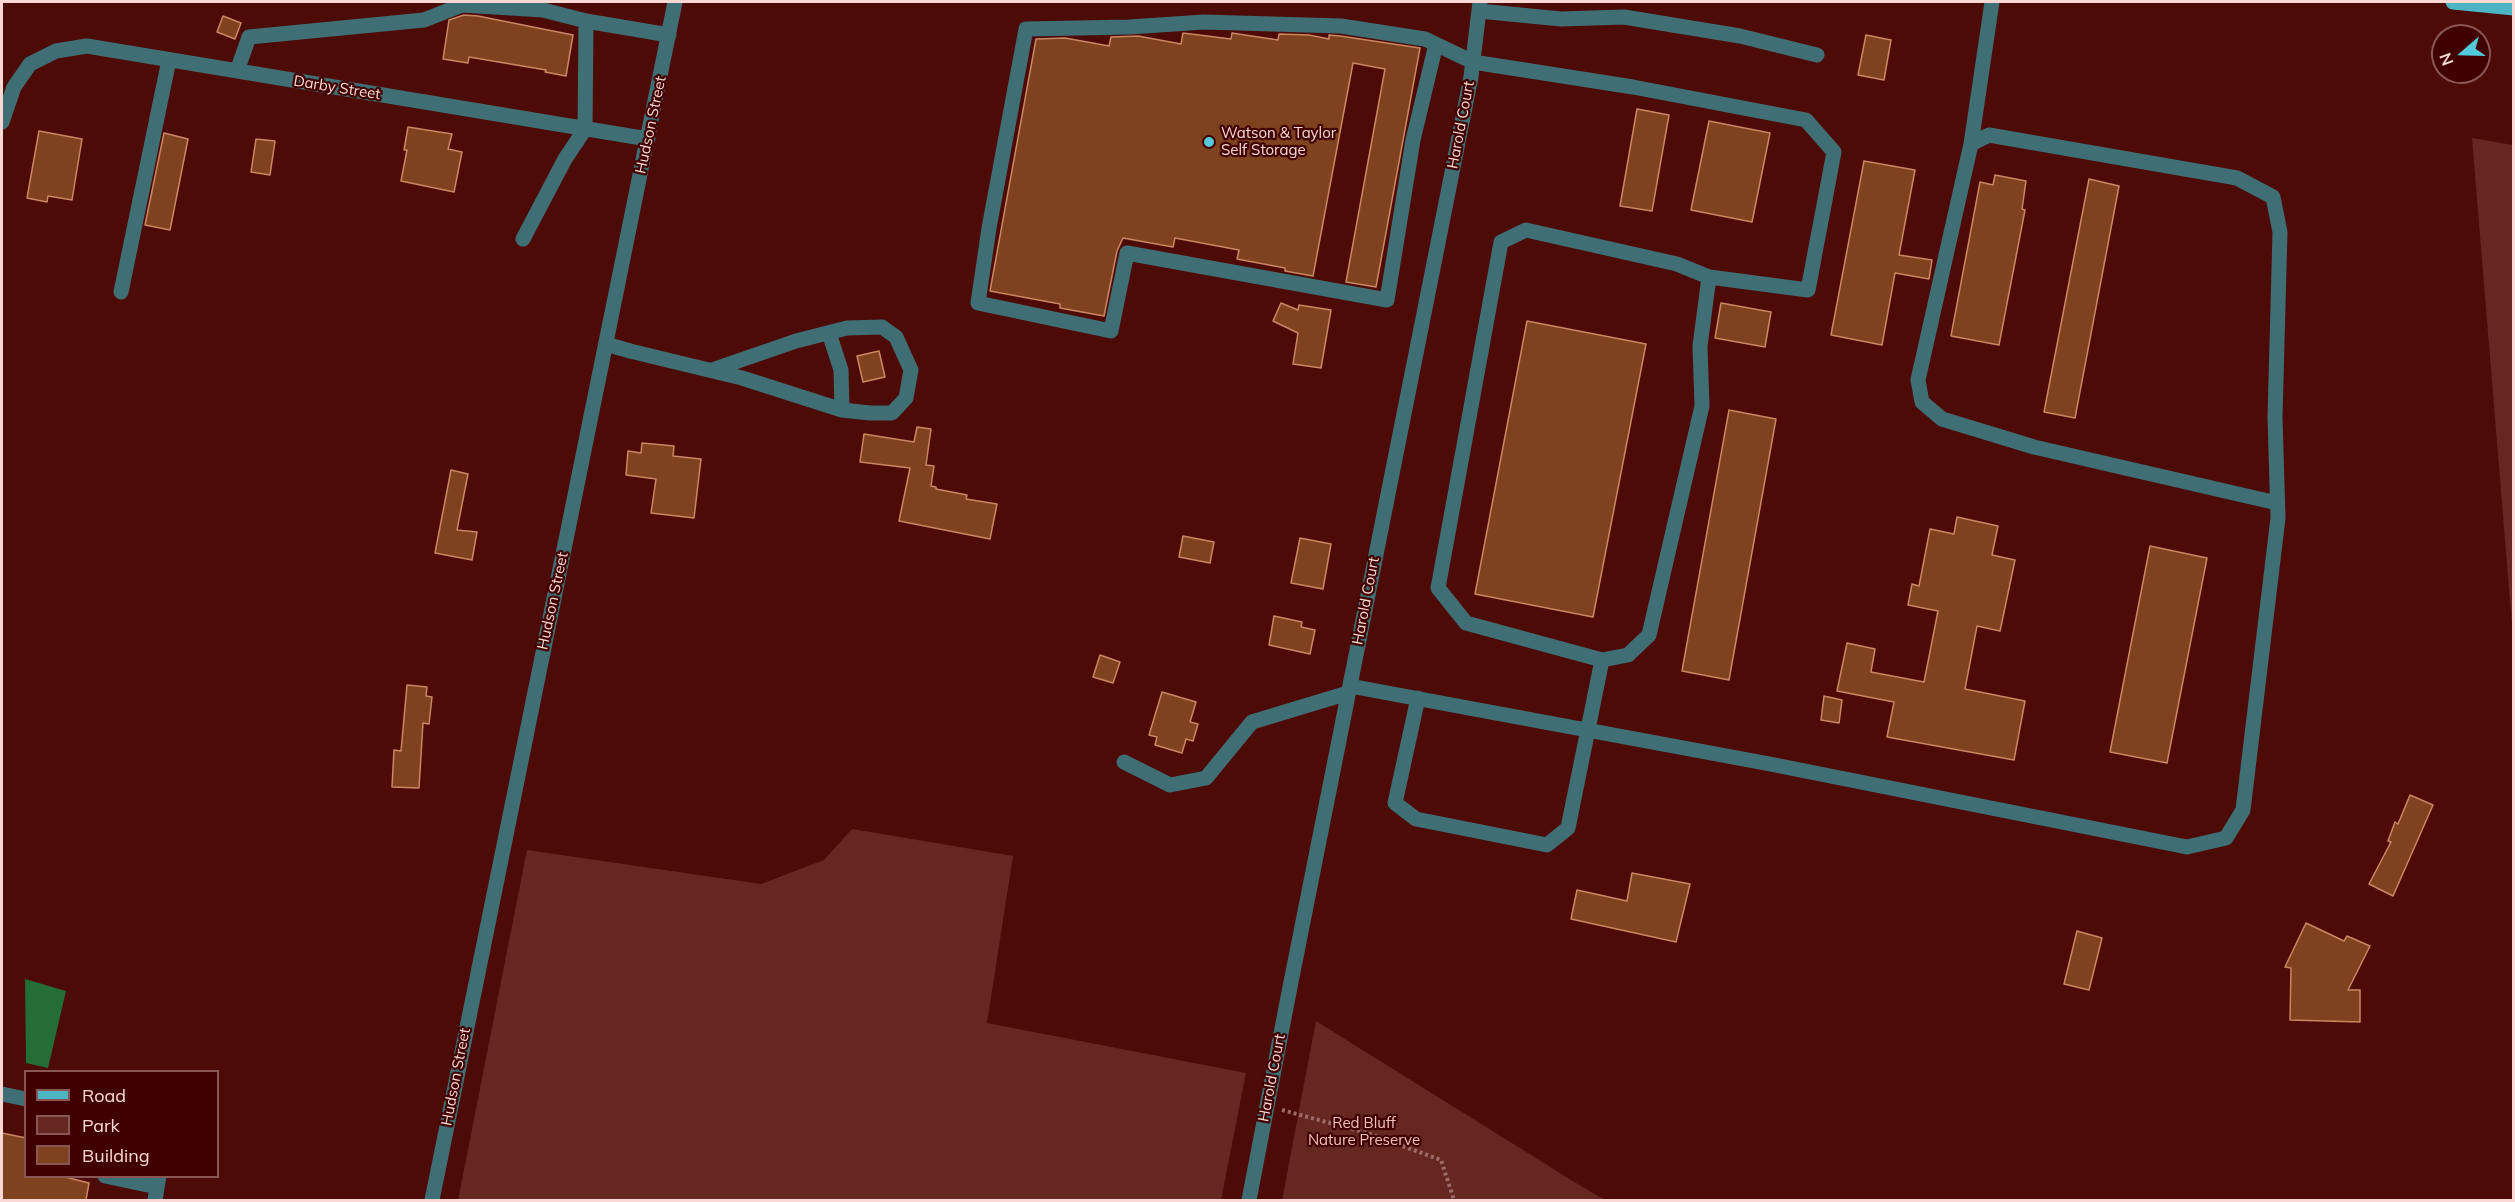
<!DOCTYPE html>
<html>
<head>
<meta charset="utf-8">
<style>
	body { margin:0 }
	#map { position:relative; width:2515px; height:1202px; overflow:hidden; background:#4c0b07; font-family:Mulish,sans-serif }
	canvas { display:block }
	.frame { position:absolute; inset:0; border:3px solid #fad8d3; pointer-events:none }
	.legend { position:absolute; left:24px; top:1070px; width:195px; height:108px; box-sizing:border-box; background:#400000; border:2px solid #8a5654; margin:0; padding:8px 10px; list-style:none; font-size:18px; color:#fad8d3 }
	.legend li { display:flex; align-items:center; gap:12px; height:30px }
	.legend b { width:30px; border:2px solid #8a5654 }
	.north { position:absolute; left:2431px; top:24px; width:60px; height:60px; box-sizing:border-box; background:#400000; border:2px solid #8a5654; border-radius:50%; rotate:250deg; font-size:16px; font-weight:700; line-height:24px; text-align:center; color:#fad8d3 }
	.north::after { content:''; display:block; margin:auto; width:21px; height:27px; background:#53cadc; clip-path:polygon(50% 0,100% 100%,50% 72%,0 100%) }
</style>
</head>
<body>
<div id="map">
<canvas width="2515" height="1202"></canvas>
<div class="frame"></div>
<ul class="legend">
<li><b style="height:8px;background:#4cb5c4"></b>Road</li>
<li><b style="height:16px;background:#652720"></b>Park</li>
<li><b style="height:16px;background:#7e421e"></b>Building</li>
</ul>
<div class="north">N</div>
</div>
<script>
const context = document.querySelector('canvas').getContext('2d');
context.lineJoin = 'round';
function paint(path, color) { context.fillStyle = color; context.fill(path, 'evenodd'); }
const poly = rows => new Path2D(rows.map(r => 'M' + r).join(''));
function stroke(path, color, width, dash) { context.strokeStyle = color; context.lineWidth = width; context.lineCap = dash ? 'butt' : 'round'; context.setLineDash(dash || []); context.stroke(path); }
function write(font, color, halo, rows, align = 'center') {
  context.font = font + ' Mulish,sans-serif'; context.lineWidth = 4.5; context.setLineDash([]); context.textBaseline = 'middle'; context.strokeStyle = halo; context.fillStyle = color; for (const [text, x, y, turn = 0] of rows) {
    context.save(); context.translate(x, y); context.rotate((+turn || 0) * Math.PI / 180); context.textAlign = isNaN(turn) ? turn : align; if (halo) context.strokeText(text, 0, 0); context.fillText(text, 0, 0); context.restore();
  }
}
paint(poly([
	[2472,138,2513,145,2513,637],
	[852,829,1013,856,987,1023,1246,1073,1221,1200,458,1200,527,850,761,884,824,860],
	[1316,1021,1576,1183,1605,1200,1282,1200]
]), '#652720');
paint(poly([
	[25,979,66,991,48,1068,26,1063]
]), '#226e36');
const building = poly([
	[464,15,478,16,573,35,566,76,545,72,546,70,469,57,468,63,443,59,449,20,464,15],
	[223,16,241,23,235,39,217,32,223,16],
	[1183,33,1231,39,1232,33,1278,40,1279,34,1309,35,1329,39,1329,35,1340,36,1420,48,1376,287,1346,282,1385,69,1353,63,1313,276,1285,271,1285,268,1237,259,1239,250,1175,238,1173,247,1123,238,1117,251,1104,316,1060,308,1060,304,990,291,1036,39,1065,38,1109,46,1111,37,1138,36,1181,44,1183,33],
	[1866,35,1891,40,1884,80,1858,75,1866,35],
	[1637,109,1669,115,1652,211,1620,206,1637,109],
	[1709,121,1770,133,1752,222,1691,210,1709,121],
	[408,127,452,134,448,149,462,152,454,192,401,181,407,150,404,150,408,127],
	[39,131,82,139,72,200,48,196,47,202,27,198,39,131],
	[164,133,188,139,170,230,145,225,164,133],
	[256,139,275,141,270,175,251,172,256,139],
	[1864,161,1915,170,1899,255,1932,260,1929,279,1895,273,1882,345,1831,335,1864,161],
	[1995,175,2026,181,2022,209,2025,210,1999,345,1951,336,1980,182,1993,185,1995,175],
	[2089,179,2119,186,2075,418,2044,412,2089,179],
	[1281,303,1298,310,1299,305,1331,310,1321,368,1293,364,1298,333,1273,321,1281,303],
	[1721,303,1771,312,1765,347,1715,338,1721,303],
	[1527,321,1646,344,1593,617,1475,594,1527,321],
	[879,351,885,377,863,382,857,356,879,351],
	[1729,410,1776,419,1729,680,1682,671,1729,410],
	[917,427,931,429,926,465,934,466,931,486,936,487,936,489,967,495,966,499,997,504,990,539,899,521,910,468,860,462,864,434,914,442,917,427],
	[642,443,674,446,673,456,701,459,694,518,651,513,656,479,626,475,628,451,641,453,642,443],
	[451,470,468,474,457,530,477,532,472,560,435,553,451,470],
	[1957,517,1998,526,1992,555,2015,560,2000,631,1977,626,1965,689,2025,701,2014,760,1887,737,1894,702,1837,691,1847,643,1875,649,1871,672,1924,682,1938,611,1908,605,1912,584,1919,586,1930,529,1954,534,1957,517],
	[1183,536,1214,542,1210,563,1179,557,1183,536],
	[1300,538,1331,544,1323,589,1291,583,1300,538],
	[2150,546,2207,558,2167,763,2110,752,2150,546],
	[1274,616,1302,622,1301,627,1315,630,1310,654,1269,645,1274,616],
	[1100,655,1120,662,1113,683,1093,677,1100,655],
	[407,685,427,687,426,696,432,697,429,724,423,723,419,788,392,787,394,750,401,751,407,685],
	[1162,692,1196,702,1190,722,1198,724,1193,741,1186,739,1182,753,1155,745,1157,737,1149,735,1162,692],
	[1824,696,1842,700,1839,723,1821,720,1824,696],
	[2410,795,2433,805,2393,896,2369,884,2391,842,2388,841,2395,822,2398,824,2410,795],
	[1632,873,1690,884,1676,942,1571,919,1577,890,1627,901,1632,873],
	[2306,923,2344,941,2347,936,2370,946,2348,990,2360,990,2360,1022,2290,1020,2291,968,2285,967,2306,923],
	[2077,931,2102,938,2089,990,2064,984,2077,931],
	[2,1133,26,1138,26,1176,61,1176,89,1183,86,1200,2,1200,2,1133]
]);
paint(building, '#7e421e');
stroke(building, '#ca8764', 1.5);
stroke(poly([
	[1282,1110,1367,1133,1441,1160,1454,1200]
]), '#9e6b67', 4, [3, 3]);
stroke(poly([
	[1479,11,1561,19,1624,17,1740,36,1817,55],
	[586,21,669,35],
	[1436,44,1413,140,1387,300,1127,253,1111,331,978,303,989,228,1026,29,1129,27,1204,22,1341,26,1425,39,1473,62,1633,87,1806,120,1834,152,1808,290,1709,277],
	[237,71,249,37,424,20,462,5,543,10,586,21,585,129,565,159,523,239],
	[2,122,14,87,30,64,56,51,87,46,648,139],
	[1971,144,1992,2],
	[121,292,169,60],
	[829,333,841,370,842,410],
	[606,344,630,351,742,378,842,410,870,413,892,413,906,398,911,370,896,337,882,327,847,328,796,341,712,370],
	[1350,686,1770,764,2187,847,2226,838,2243,810,2278,518,2275,417,2280,232,2273,197,2237,178,1989,135,1971,144,1918,380,1922,402,1942,419,2034,447,2277,503],
	[1418,698,1395,803,1416,819,1547,845,1568,828,1602,660,1628,655,1649,635,1702,406,1700,346,1709,277,1677,264,1526,230,1501,242,1438,588,1466,623,1602,660],
	[1124,762,1170,785,1206,778,1252,722,1348,693],
	[2,1094,26,1099],
	[105,1176,157,1187],
	[155,1200,159,1176],
	[432,1200,675,2],
	[1249,1200,1289,992,1471,77,1480,2]
]), '#406e75', 15);
stroke(poly([
	[2453,2,2514,8]
]), '#4cb5c4', 15);
for (const [x, y, r, color] of [
	[1209,142,6,"#53cadc"]
]) { const dot = new Path2D(); dot.arc(x, y, r, 0, 2 * Math.PI); context.fillStyle = color; context.fill(dot); stroke(dot, '#400000', 2); }
write('15px', '#fad8d3', '#400000', [
	["Darby Street",337,88,9],
	["Hudson Street",651,125,-78],
	["Harold Court",1461,125,-79],
	["Hudson Street",553,601,-78],
	["Harold Court",1366,601,-79],
	["Hudson Street",456,1077,-79],
	["Harold Court",1272,1078,-79]
]);
write('15px', '#fad8d3', '#400000', [
	["Watson & Taylor",1221,133],
	["Self Storage",1221,150]
], 'left');
write('15px', '#f3c2ba', '#400000', [
	["Red Bluff",1364,1123],
	["Nature Preserve",1364,1140]
]);
</script>
</body>
</html>
